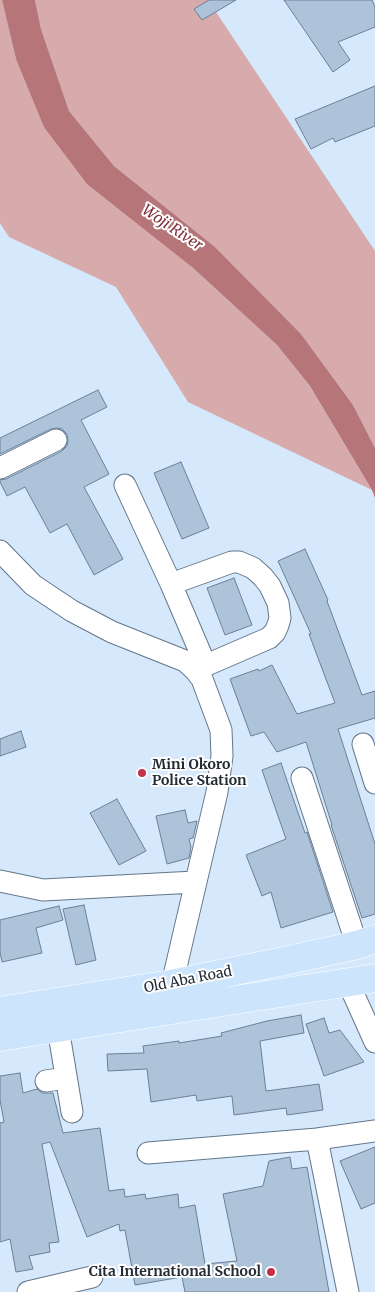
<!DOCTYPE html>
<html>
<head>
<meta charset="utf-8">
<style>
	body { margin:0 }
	canvas { display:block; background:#d6e8fb }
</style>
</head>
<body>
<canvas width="375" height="1292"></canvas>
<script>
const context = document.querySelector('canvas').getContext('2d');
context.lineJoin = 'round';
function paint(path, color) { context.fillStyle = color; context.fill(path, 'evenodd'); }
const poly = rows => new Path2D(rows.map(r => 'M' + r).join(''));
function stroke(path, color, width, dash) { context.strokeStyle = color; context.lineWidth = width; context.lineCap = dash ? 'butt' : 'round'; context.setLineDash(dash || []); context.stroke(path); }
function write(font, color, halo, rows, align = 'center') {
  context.font = font + ' Merriweather,serif'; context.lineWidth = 4; context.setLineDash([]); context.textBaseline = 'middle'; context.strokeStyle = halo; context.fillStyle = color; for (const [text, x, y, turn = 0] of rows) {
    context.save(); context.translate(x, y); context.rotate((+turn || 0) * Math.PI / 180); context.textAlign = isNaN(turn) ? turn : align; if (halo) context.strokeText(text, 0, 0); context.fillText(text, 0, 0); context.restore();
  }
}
paint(poly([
	[0,0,2,0,16,59,192,267,277,345,310,386,372,490,188,402,116,287,9,237,0,223],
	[35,0,208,0,375,251,375,448,353,405,301,334,215,247,114,166,69,111,41,29]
]), '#d7aaac');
paint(poly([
	[2,0,35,0,41,29,69,111,114,166,215,247,301,334,353,405,375,448,375,498,372,490,310,386,277,345,192,267,87,184,44,127,16,59]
]), '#b57579');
const building = poly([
	[209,0,236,0,202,20,194,9,209,0],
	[284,0,372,0,375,7,375,27,338,42,350,60,333,72,284,0],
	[375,86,375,126,335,142,333,138,311,149,295,119,375,86],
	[98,390,107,407,81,420,109,474,84,487,123,559,94,575,67,524,50,533,25,487,7,496,0,482,0,480,6,479,62,451,67,446,68,441,67,434,62,429,57,428,51,429,0,454,0,438,98,390],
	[181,462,209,528,182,539,154,473,181,462],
	[305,549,328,600,327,601,362,695,375,691,375,718,338,729,375,844,375,914,362,918,331,825,332,825,306,742,277,752,264,732,251,736,230,679,258,669,259,671,272,665,297,714,335,703,309,634,311,634,278,561,305,549],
	[234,578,252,625,225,635,207,588,234,578],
	[21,731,26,747,0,756,0,739,21,731],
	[281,763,305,833,307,832,333,912,281,928,271,892,262,896,246,855,286,839,262,770,281,763],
	[117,799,146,851,119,865,90,813,117,799],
	[185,810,188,823,197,821,193,838,189,839,191,847,189,858,167,864,156,816,185,810],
	[84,905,96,960,76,965,63,909,84,905],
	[59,906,63,920,36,928,42,953,2,962,0,952,0,920,59,906],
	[301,1015,304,1033,260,1041,266,1091,319,1084,323,1110,287,1115,286,1108,234,1115,232,1096,197,1101,196,1095,151,1102,147,1069,108,1071,107,1054,144,1053,143,1046,179,1041,179,1043,222,1036,221,1033,267,1021,301,1015],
	[324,1018,329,1033,340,1030,364,1062,324,1076,306,1024,324,1018],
	[20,1073,23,1093,37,1089,42,1093,53,1093,63,1133,100,1128,109,1191,124,1189,125,1197,145,1194,146,1199,178,1194,179,1208,195,1205,205,1264,237,1261,223,1194,263,1186,269,1161,290,1157,292,1169,307,1167,329,1292,185,1292,182,1277,135,1285,125,1230,120,1231,119,1224,87,1237,50,1142,42,1144,59,1242,49,1243,50,1252,29,1256,33,1269,16,1272,10,1239,0,1242,0,1123,4,1122,0,1100,0,1076,20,1073],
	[375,1147,375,1203,361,1209,340,1161,375,1147]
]);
paint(building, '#adc3da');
stroke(building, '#6b8095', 1);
const minor = poly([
	[0,468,56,440],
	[125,485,171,584,232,562,239,562,253,568,263,577,270,586,278,603,280,618,278,625,275,632,269,638,195,670],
	[0,551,33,585,72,611,112,632,185,661,195,670,202,679,221,730,222,756,217,792,169,997],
	[171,584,206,666],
	[363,744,375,783],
	[302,778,357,945],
	[0,881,43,890,195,882],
	[348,982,375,1042],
	[58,1028,72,1112],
	[46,1081,66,1078],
	[317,1139,348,1292],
	[148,1153,317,1139,375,1131],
	[28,1292,92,1277]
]);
const major = poly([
	[0,1011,171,984,284,961,357,945,375,939],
	[0,1037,375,978]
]);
stroke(minor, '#62768b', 23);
stroke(major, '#fff', 29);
stroke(minor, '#fff', 21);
stroke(major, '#cce5fd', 28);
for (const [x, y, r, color] of [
	[142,773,5,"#c3324d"],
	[271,1272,5,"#c3324d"]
]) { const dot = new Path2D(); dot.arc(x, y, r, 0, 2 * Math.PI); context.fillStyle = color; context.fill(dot); stroke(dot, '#fff', 2); }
write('bold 14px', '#232c35', '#fff', [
	["Mini Okoro",152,765],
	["Police Station",152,781],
	["Cita International School",261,1272,"right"]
], 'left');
write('14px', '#232c35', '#fff', [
	["Old Aba Road",188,980,-11]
]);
write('italic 15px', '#7e2e39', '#fff', [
	["Woji River",172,228,34]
]);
</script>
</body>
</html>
